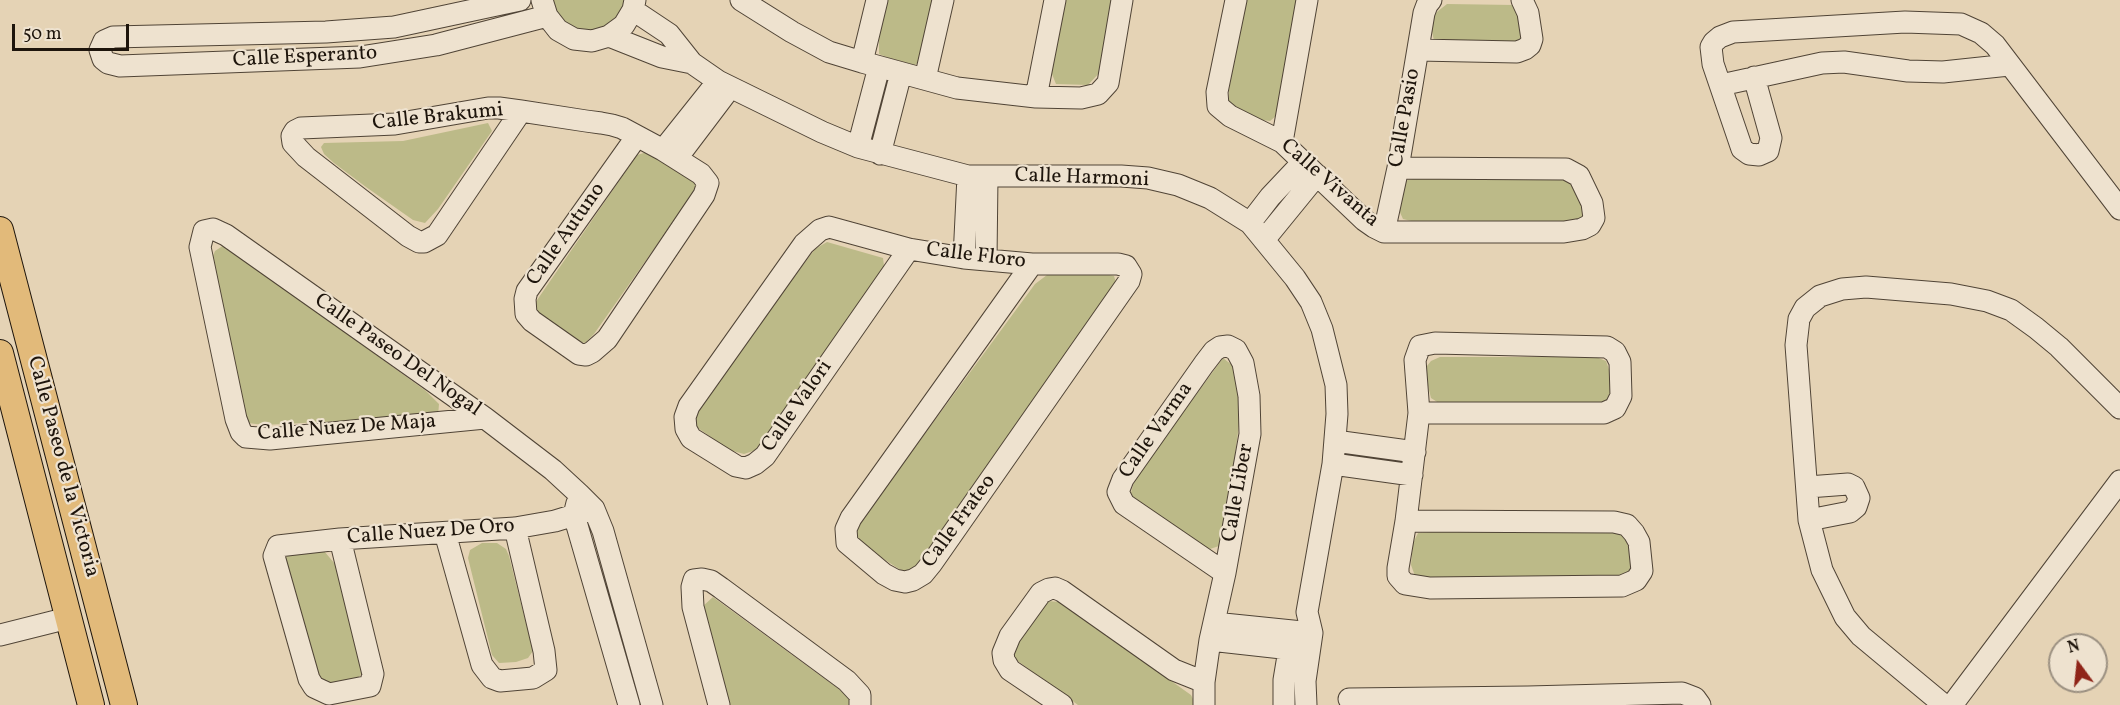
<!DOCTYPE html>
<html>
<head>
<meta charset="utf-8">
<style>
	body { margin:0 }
	#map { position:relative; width:2120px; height:705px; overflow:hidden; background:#e5d3b5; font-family:Vollkorn,serif }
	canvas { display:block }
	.north { position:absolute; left:2048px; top:633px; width:60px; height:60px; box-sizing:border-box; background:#eee2cf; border:2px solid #9b9081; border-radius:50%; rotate:345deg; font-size:16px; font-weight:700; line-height:24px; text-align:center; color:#1e150c }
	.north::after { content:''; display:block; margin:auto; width:21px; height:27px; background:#8f2418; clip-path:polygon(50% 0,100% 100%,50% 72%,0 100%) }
	.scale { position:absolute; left:12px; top:24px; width:117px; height:27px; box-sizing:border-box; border:3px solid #1e150c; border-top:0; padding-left:8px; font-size:18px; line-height:21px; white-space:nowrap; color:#1e150c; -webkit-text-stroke:4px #eee2cf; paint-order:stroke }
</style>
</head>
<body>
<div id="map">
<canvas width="2120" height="705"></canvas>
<div class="north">N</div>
<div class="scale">50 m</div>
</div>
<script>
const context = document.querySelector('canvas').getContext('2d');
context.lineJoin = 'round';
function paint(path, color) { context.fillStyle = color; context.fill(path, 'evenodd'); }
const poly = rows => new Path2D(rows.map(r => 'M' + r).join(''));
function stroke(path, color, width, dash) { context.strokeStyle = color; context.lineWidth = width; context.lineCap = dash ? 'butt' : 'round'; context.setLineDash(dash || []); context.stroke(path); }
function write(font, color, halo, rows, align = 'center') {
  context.font = font + ' Vollkorn,serif'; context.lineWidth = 4.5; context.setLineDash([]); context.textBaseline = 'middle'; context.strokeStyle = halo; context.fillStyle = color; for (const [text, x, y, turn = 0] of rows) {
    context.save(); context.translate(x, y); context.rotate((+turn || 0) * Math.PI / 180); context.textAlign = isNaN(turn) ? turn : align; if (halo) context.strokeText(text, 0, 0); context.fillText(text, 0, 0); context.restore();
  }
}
paint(poly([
	[548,0,627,0,619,21,598,34,562,25],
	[887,0,935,0,923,59,915,65,889,58,879,54,879,33],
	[1065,0,1114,0,1102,70,1088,85,1056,84,1050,69],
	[1245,0,1297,0,1276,116,1270,121,1262,120,1229,104,1229,90],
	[1447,4,1514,5,1525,20,1522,42,1434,41,1432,31,1433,15],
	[488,123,492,131,438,209,425,223,413,220,366,187,334,163,324,154,321,147,324,143,403,141],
	[647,152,695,182,697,193,680,212,594,334,585,343,567,337,533,309,535,303,637,155],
	[1569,178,1580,195,1586,217,1580,222,1411,221,1403,219,1398,208,1404,181,1413,179],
	[827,242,883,258,884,266,780,421,756,450,744,454,729,450,698,428,695,421,697,407,815,249],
	[224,245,426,391,439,404,438,416,264,425,248,423,237,387,212,258,215,251],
	[1104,274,1114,276,1116,283,918,566,910,573,899,569,870,550,860,541,856,534,860,522,1035,284,1047,275],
	[1440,357,1596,357,1606,361,1611,375,1610,401,1597,407,1442,405,1431,398,1427,382,1427,366,1431,361],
	[1223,358,1232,365,1238,386,1239,425,1234,462,1225,508,1224,532,1219,546,1210,549,1193,543,1135,500,1131,493,1135,478],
	[1432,532,1618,532,1625,538,1633,560,1632,574,1625,580,1426,580,1415,576,1411,565,1413,543,1418,533],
	[482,543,497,543,506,549,509,556,533,651,528,658,516,662,499,663,492,655,468,558,470,550],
	[324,551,335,564,363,669,360,676,352,680,331,685,320,682,283,564,287,556,297,552],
	[713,597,844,693,852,700,851,705,725,705,702,607],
	[1047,601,1060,602,1191,695,1196,705,1078,705,1015,659,1014,647]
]), '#bcba88');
const minor = poly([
	[520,0,394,27,326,32,113,37,104,41,100,50,103,59,108,63,120,66,360,57,436,45,547,16],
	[542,0,547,16,558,30,574,39,592,41,609,36,624,25,633,10,635,0],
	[741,0,792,32,829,52,862,62,957,88,1036,97,1081,98,1098,94,1108,83,1122,0],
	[1236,0,1217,92,1218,106,1230,116,1282,142,1364,220,1374,227,1384,232,1564,232,1582,229,1590,225,1594,218,1592,203,1579,176,1566,169,1398,168],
	[633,10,669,34,692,63,718,81,822,132,858,147,968,176,1121,176,1148,178,1178,185,1210,198,1250,223,1295,278,1311,302,1322,329,1336,385,1337,414,1333,464,1307,612,1312,633,1305,681,1306,705],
	[609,36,662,57,692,63],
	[1418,50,1517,52,1525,49,1530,45,1532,39,1528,13,1522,0],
	[862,62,877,0],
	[1754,77,1771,138,1768,151,1759,155,1749,154,1742,149,1713,64,1711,47,1714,42,1720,37,1733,32,1751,31,1905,22,1961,24,1981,33,1995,45,2120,209],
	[925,79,943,0],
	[1721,85,1822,63,1844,62,1908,71,1943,72,2009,65],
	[1036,97,1055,0],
	[521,111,437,235,424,242,419,242,408,236,306,157,293,143,292,136,295,131,301,128,395,124,488,108,499,108,521,111,586,121,601,123,612,125,622,128,663,150,701,174,708,183,704,195,607,339,592,352,586,355,579,354,532,321,526,314,525,299,527,291,637,136],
	[1282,142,1307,0],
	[858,147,879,67],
	[663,150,718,81],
	[880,154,901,73],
	[677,158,730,88],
	[1250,223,1270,197,1303,162],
	[1384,232,1398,168,1424,13,1427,5,1431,0],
	[1264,240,1317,175],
	[909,249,765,456,755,464,746,468,736,466,691,438,686,429,685,417,689,406,804,244,820,230,829,227,909,249,964,258,1032,264,1118,264,1126,266,1131,274,1129,281,932,563,923,574,913,580,905,582,895,580,884,574,847,543,846,529,851,518,1032,264],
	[964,258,968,176],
	[986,260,987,177],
	[485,418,270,439,246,437,241,432,236,419,200,247,204,231,213,229,226,235,485,418,553,470,579,494,594,509,603,531,652,705],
	[1335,441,1415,452],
	[1333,464,1412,475],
	[1808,487,1848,484,1854,487,1859,498,1856,507,1850,512,1809,520],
	[577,503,574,515,629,705],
	[1406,521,1614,522,1627,525,1634,533,1639,542,1642,571,1636,580,1622,586,1430,588,1405,584,1398,576,1398,568,1406,521,1419,413,1415,360,1420,346,1435,343,1607,347,1615,352,1620,362,1621,396,1615,408,1604,413,1419,413],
	[445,533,482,665,492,678,500,681,533,678,546,670,544,651,515,528],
	[340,539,373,674,370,686,329,694,314,687,309,679,274,556,278,546,340,539,515,528,555,521,594,509],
	[1214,623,1312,633],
	[0,635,68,618],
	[1210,640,1309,651],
	[1349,699,1528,697,1682,693,1695,698,1700,705],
	[719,705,693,607,692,587,694,580,702,579,711,581,721,588,847,681,860,695,860,705],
	[1062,705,1010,670,1004,660,1003,653,1010,636,1041,593,1049,589,1055,588,1062,591,1174,670,1204,682],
	[1204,705,1204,682,1210,640,1225,573,1250,434,1249,396,1243,363,1236,350,1228,346,1220,347,1214,351,1204,364,1123,479,1118,492,1124,504,1225,573],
	[1284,705,1284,680,1291,638],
	[1944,705,1861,636,1845,617,1822,570,1809,520,1796,345,1799,319,1805,308,1820,296,1842,289,1866,287,1951,294,1987,301,2011,310,2036,328,2059,347,2120,408],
	[1952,705,2120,481]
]);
const major = poly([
	[0,230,124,705],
	[0,353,91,705]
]);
stroke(minor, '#504436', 23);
stroke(major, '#1e150c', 28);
stroke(minor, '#eee2cf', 21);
stroke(major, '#e2ba7a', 26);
write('21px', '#1e150c', '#eee2cf', [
	["Calle Esperanto",305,58,-3],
	["Calle Brakumi",438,118,-6],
	["Calle Pasio",1406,118,-80],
	["Calle Harmoni",1082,179,2],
	["Calle Vivanta",1329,184,41],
	["Calle Autuno",567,235,-55],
	["Calle Floro",976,257,7],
	["Calle Paseo Del Nogal",397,356,35],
	["Calle Valori",798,407,-55],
	["Calle Nuez De Maja",347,429,-4],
	["Calle Varma",1157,431,-55],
	["Calle Paseo de la Victoria",62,467,75],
	["Calle Liber",1239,493,-80],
	["Calle Frateo",960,522,-54],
	["Calle Nuez De Oro",431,533,-4]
]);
</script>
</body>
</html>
